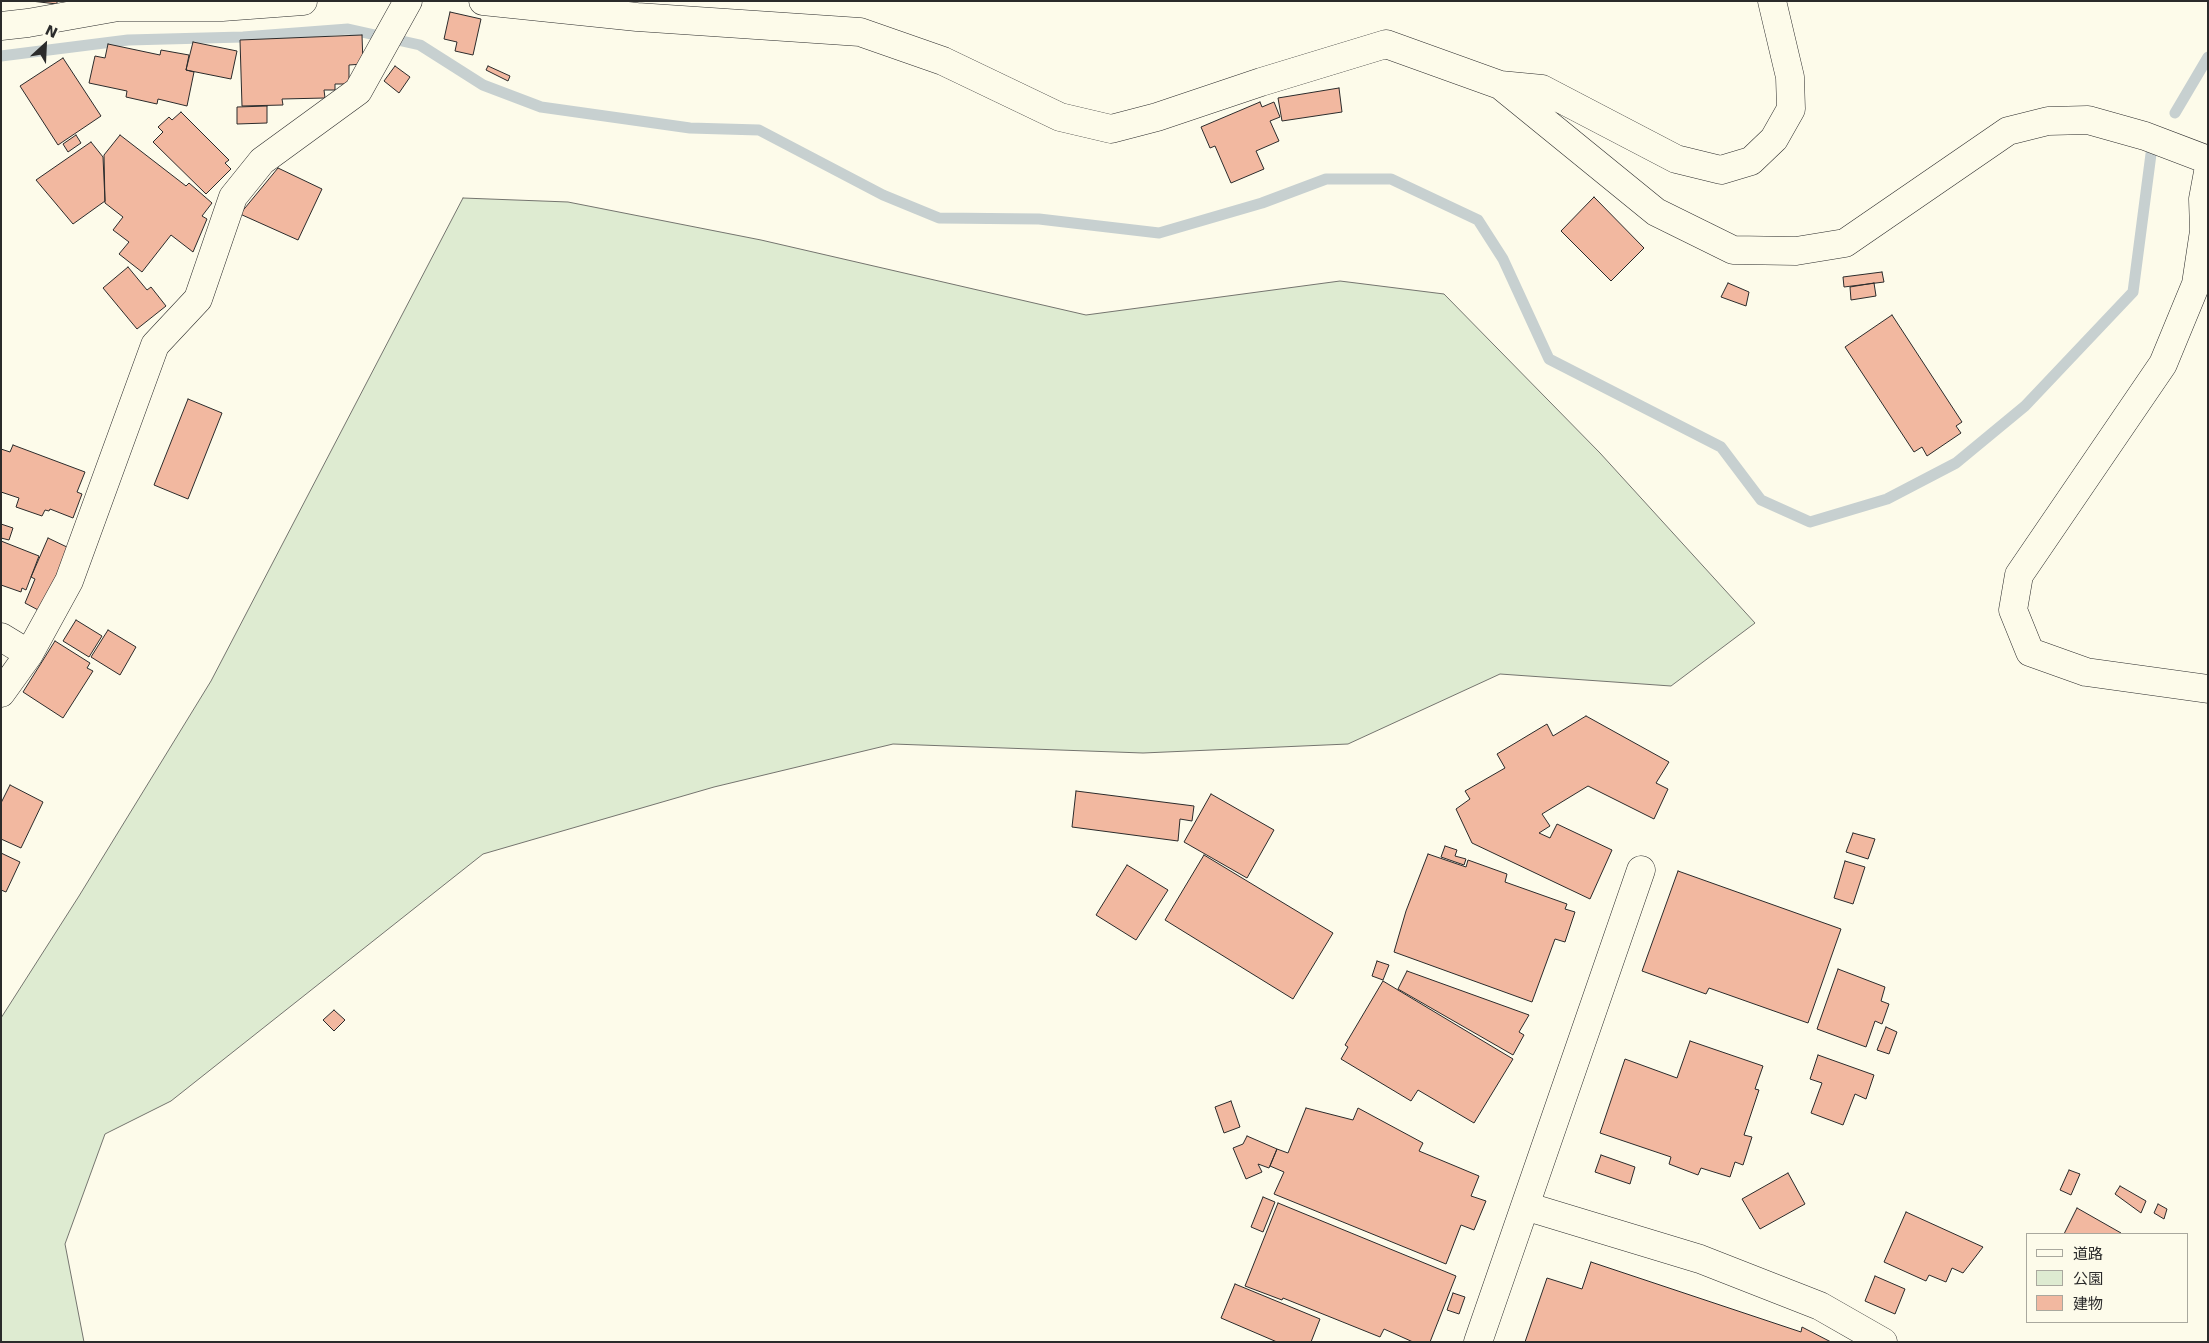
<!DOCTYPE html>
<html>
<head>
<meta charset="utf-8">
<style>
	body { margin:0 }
	#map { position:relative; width:2209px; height:1343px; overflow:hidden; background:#fdfbea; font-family:"DejaVu Sans","Noto Sans JP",sans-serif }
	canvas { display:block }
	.frame { position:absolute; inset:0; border:2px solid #2b2b2b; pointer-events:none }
	.legend { position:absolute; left:2026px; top:1233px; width:162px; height:90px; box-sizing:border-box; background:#fdfbea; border:1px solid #a9a89e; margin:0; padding:6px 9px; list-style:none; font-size:15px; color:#2b2b2b }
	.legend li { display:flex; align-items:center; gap:10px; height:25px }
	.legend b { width:25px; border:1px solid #a9a89e }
	.north { position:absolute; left:20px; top:20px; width:50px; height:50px; -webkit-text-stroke:4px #fdfbea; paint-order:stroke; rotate:25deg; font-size:14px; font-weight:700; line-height:20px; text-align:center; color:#2b2b2b }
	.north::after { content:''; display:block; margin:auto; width:18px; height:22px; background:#2b2b2b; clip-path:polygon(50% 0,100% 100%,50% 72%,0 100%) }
</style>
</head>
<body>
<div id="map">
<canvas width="2209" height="1343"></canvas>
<div class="frame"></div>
<ul class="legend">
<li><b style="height:6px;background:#fdfbea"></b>道路</li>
<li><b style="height:14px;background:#deebd1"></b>公園</li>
<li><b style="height:14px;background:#f2b8a0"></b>建物</li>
</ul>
<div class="north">N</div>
</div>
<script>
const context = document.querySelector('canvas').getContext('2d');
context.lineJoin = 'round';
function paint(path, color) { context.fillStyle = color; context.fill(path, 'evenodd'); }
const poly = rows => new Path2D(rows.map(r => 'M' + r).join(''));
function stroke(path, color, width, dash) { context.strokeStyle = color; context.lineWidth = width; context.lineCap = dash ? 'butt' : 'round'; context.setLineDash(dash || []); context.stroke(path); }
const green = poly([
	[463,198,568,202,761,240,1086,315,1340,281,1444,294,1600,453,1755,623,1671,686,1500,674,1348,744,1143,753,893,744,714,787,483,854,171,1101,105,1134,65,1244,84,1342,1,1342,1,1018,79,896,211,681,463,198]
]);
paint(green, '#deebd1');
stroke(green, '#74746e', 1);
stroke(poly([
	[1,56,128,40,243,37,348,29,420,45,483,85,541,107,690,128,759,130,883,195,939,218,1039,219,1159,233,1262,203,1326,179,1391,179,1478,220,1503,259,1549,359,1721,447,1761,500,1810,522,1887,499,1956,463,2025,406,2133,292,2151,154],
	[2175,113,2208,57]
]), '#c7d0d0', 11);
const building = poly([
	[31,1,57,1,57,4,31,1],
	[450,12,481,19,473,55,455,51,457,42,444,39,450,12],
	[362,35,363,64,349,65,349,84,335,84,335,90,324,90,325,98,282,99,283,105,242,106,240,40,362,35],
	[193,42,237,51,231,79,186,70,193,42],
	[108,44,160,55,161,50,189,55,186,70,194,72,187,106,158,99,157,104,126,97,127,91,89,83,95,56,105,58,108,44],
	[63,58,101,116,58,145,20,86,63,58],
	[395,66,410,77,399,93,384,81,395,66],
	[488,66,510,76,508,81,486,70,488,66],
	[1339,88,1342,112,1282,121,1278,98,1339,88],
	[1260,102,1262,107,1274,102,1280,117,1270,121,1279,141,1256,151,1264,169,1231,183,1215,146,1210,148,1201,127,1260,102],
	[267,106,267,123,237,124,237,107,267,106],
	[181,112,229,160,225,163,231,169,206,194,153,142,163,132,158,127,169,117,172,120,181,112],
	[76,135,81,143,68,152,63,144,76,135],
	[120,135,186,186,189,183,212,203,202,216,207,219,193,252,171,235,142,272,119,254,129,242,113,230,123,217,105,203,104,155,120,135],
	[91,142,103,157,105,201,73,224,36,180,91,142],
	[278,168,322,189,298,240,240,214,278,168],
	[1594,197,1644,248,1611,281,1561,231,1594,197],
	[128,267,147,290,151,287,166,306,137,329,103,288,128,267],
	[1882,272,1884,282,1844,287,1843,277,1882,272],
	[1728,283,1749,292,1746,306,1721,297,1728,283],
	[1874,283,1876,296,1851,300,1850,287,1874,283],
	[1892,315,1962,422,1956,426,1961,433,1927,456,1922,447,1914,452,1845,347,1892,315],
	[188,399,222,413,188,499,154,485,188,399],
	[13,445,85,472,77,492,82,494,73,518,50,509,49,511,45,510,42,516,16,507,19,498,1,492,1,449,10,452,13,445],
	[1,524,13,528,9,540,1,538,1,524],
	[48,538,69,548,40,611,25,603,35,579,31,577,48,538],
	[1,541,39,556,26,590,22,588,21,592,1,585,1,541],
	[76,620,102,636,89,657,63,641,76,620],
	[108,630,136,647,120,675,91,657,108,630],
	[55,641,90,663,87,668,93,671,63,718,23,692,55,641],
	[1586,716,1669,762,1656,783,1668,789,1654,819,1588,786,1542,814,1550,826,1539,833,1550,838,1557,824,1612,850,1590,899,1472,843,1456,809,1470,799,1465,791,1505,768,1497,754,1547,724,1553,736,1586,716],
	[10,785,43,802,21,848,1,839,1,803,10,785],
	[1076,791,1194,806,1192,821,1180,819,1178,841,1072,827,1076,791],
	[1211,794,1274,830,1247,878,1184,842,1211,794],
	[1853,833,1875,839,1868,859,1846,852,1853,833],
	[1445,846,1457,850,1455,856,1466,859,1464,865,1441,857,1445,846],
	[1,853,20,862,6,892,1,890,1,853],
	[1428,854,1466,867,1468,860,1507,874,1505,882,1567,904,1565,909,1575,912,1565,942,1555,939,1532,1002,1394,952,1406,911,1428,854],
	[1204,855,1333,933,1293,999,1165,920,1204,855],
	[1845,861,1865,867,1853,904,1834,898,1845,861],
	[1127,865,1168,890,1136,940,1096,915,1127,865],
	[1678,871,1841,929,1808,1023,1709,988,1706,994,1642,971,1678,871],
	[1377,961,1389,965,1383,980,1372,976,1377,961],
	[1838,969,1885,987,1881,1001,1889,1004,1882,1024,1875,1021,1866,1047,1817,1029,1838,969],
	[1407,971,1529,1015,1519,1032,1524,1035,1513,1055,1398,989,1407,971],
	[1383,981,1513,1059,1474,1123,1418,1090,1411,1101,1341,1059,1348,1047,1345,1045,1383,981],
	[334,1010,345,1020,334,1031,323,1020,334,1010],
	[1886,1027,1897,1032,1889,1054,1877,1050,1886,1027],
	[1690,1041,1763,1066,1755,1089,1759,1090,1744,1135,1752,1137,1743,1165,1735,1162,1730,1177,1701,1168,1698,1175,1669,1164,1671,1157,1600,1133,1625,1059,1677,1078,1690,1041],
	[1818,1055,1874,1075,1866,1099,1855,1094,1843,1125,1811,1113,1822,1083,1810,1079,1818,1055],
	[1231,1101,1240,1127,1224,1133,1215,1107,1231,1101],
	[1306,1108,1353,1120,1358,1108,1423,1143,1419,1151,1479,1176,1471,1196,1486,1201,1474,1230,1461,1225,1446,1264,1274,1194,1284,1172,1270,1166,1277,1149,1288,1153,1306,1108],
	[1247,1136,1277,1149,1269,1168,1258,1164,1262,1172,1246,1179,1233,1148,1243,1144,1247,1136],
	[1601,1155,1635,1167,1630,1184,1595,1172,1601,1155],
	[2069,1170,2080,1174,2071,1195,2060,1190,2069,1170],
	[1788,1173,1805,1204,1760,1229,1742,1199,1788,1173],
	[2120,1186,2146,1201,2141,1213,2115,1194,2120,1186],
	[1263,1197,1275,1202,1263,1232,1251,1227,1263,1197],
	[1278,1203,1456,1276,1430,1342,1413,1342,1384,1329,1380,1337,1283,1298,1282,1300,1245,1286,1278,1203],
	[2158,1204,2167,1209,2164,1219,2154,1213,2158,1204],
	[2077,1208,2121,1233,2120,1234,2064,1234,2077,1208],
	[1906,1212,1983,1247,1963,1273,1952,1268,1946,1282,1929,1275,1926,1281,1884,1262,1906,1212],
	[1591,1262,1801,1332,1802,1327,1831,1342,1525,1342,1547,1278,1582,1289,1591,1262],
	[1875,1276,1905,1289,1895,1314,1865,1301,1875,1276],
	[1235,1284,1320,1319,1311,1342,1277,1342,1221,1318,1235,1284],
	[1453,1293,1465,1297,1459,1314,1447,1310,1453,1293]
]);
paint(building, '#f2b8a0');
stroke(building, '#2b2b2b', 1);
const minor = poly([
	[483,1,637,17,860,32,943,61,1060,117,1111,129,1157,117,1261,82,1386,44,1500,85,1656,212,1733,250,1796,251,1845,243,2008,131,2048,121,2088,120,2145,136,2208,160],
	[1,26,28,23,118,7,222,7,303,1],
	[1500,85,1542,89,1676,159,1721,170,1751,161,1774,139,1791,109,1790,77,1772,1],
	[2208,172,2203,199,2204,231,2196,284,2163,364,2019,575,2013,610,2030,652,2086,672,2208,689],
	[1,637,29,654],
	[1,693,29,654,69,581,155,345,198,299,233,197,262,161,358,91,408,1]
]);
const tertiary = poly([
	[1525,1206,1700,1259,1820,1306,1883,1342],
	[1478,1342,1641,870]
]);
stroke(minor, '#2b2b2b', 29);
stroke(tertiary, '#2b2b2b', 29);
stroke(minor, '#fdfbea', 28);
stroke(tertiary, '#fdfbea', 28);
</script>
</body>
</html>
